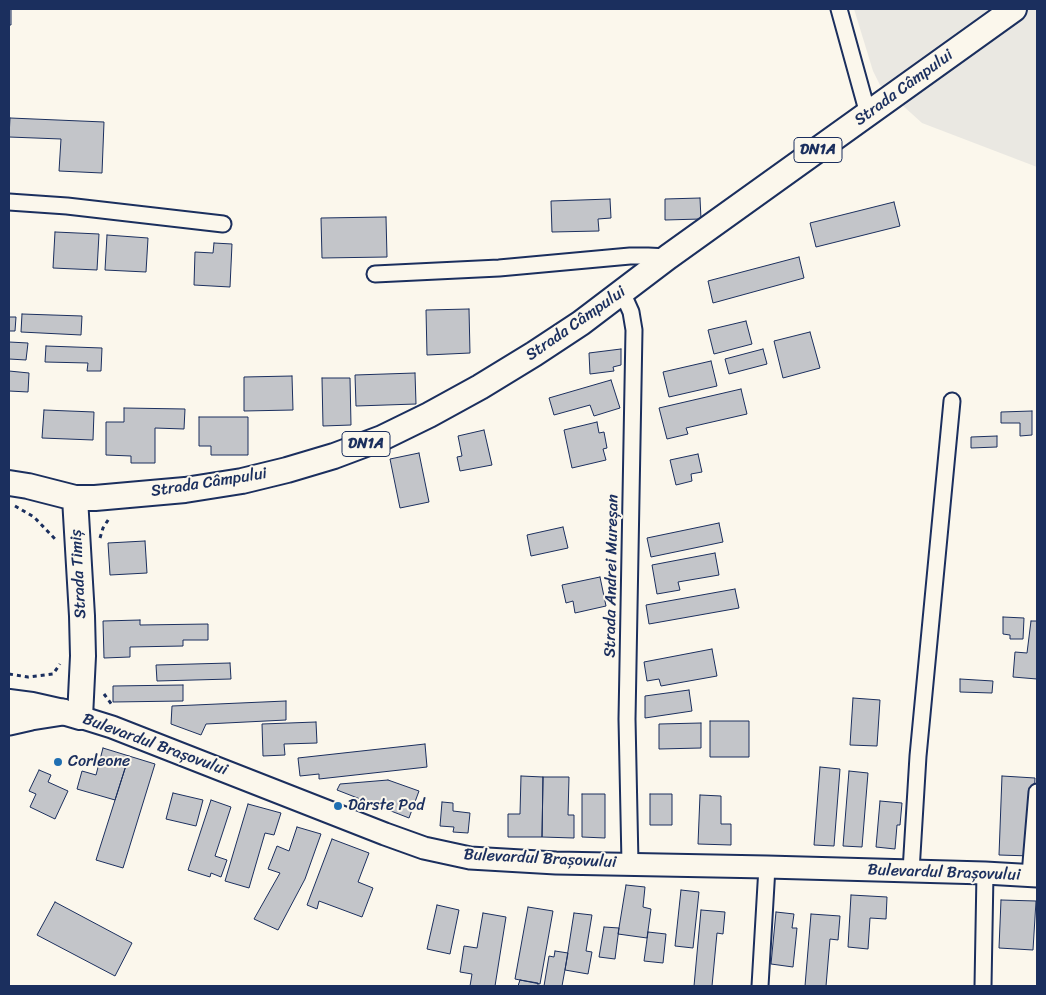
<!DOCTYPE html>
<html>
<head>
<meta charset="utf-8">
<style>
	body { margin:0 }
	#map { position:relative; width:1046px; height:995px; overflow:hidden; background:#fbf7ec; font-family:Sriracha,sans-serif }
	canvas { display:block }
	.frame { position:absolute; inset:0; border:10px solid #1b2f5e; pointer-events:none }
</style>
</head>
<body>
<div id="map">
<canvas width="1046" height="995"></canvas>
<div class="frame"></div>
</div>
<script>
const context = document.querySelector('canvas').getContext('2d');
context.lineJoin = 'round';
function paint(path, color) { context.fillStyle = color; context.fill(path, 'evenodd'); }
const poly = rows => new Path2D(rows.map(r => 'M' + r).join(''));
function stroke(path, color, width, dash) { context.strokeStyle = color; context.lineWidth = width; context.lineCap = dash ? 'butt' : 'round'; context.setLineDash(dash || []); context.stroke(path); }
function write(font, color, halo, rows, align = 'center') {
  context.font = font + ' Sriracha,sans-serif'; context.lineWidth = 4; context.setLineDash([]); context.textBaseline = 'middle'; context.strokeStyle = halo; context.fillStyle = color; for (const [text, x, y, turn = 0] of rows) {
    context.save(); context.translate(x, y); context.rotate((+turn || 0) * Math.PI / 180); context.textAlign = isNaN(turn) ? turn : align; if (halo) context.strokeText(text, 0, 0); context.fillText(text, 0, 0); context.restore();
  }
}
paint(poly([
	[854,9,1037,9,1037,167,922,123,880,85,873,71]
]), '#eae8e2');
const building = poly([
	[9,9,11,9,11,25,9,25,9,9],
	[10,118,104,122,102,173,59,171,61,139,9,137,10,118],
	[700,198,701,219,665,220,665,199,700,198],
	[610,199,611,218,598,219,599,231,552,232,551,201,610,199],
	[894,202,900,226,816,247,810,223,894,202],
	[386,217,387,257,322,258,321,218,386,217],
	[55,232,99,234,97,270,53,268,55,232],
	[107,235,148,238,146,272,105,270,107,235],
	[214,243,232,244,230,287,194,285,195,252,213,253,214,243],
	[799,257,804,278,713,303,708,281,799,257],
	[469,309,470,353,427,355,426,310,469,309],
	[22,314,82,316,81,335,21,332,22,314],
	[9,317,16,317,15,331,9,331,9,317],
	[746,321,752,344,714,354,708,330,746,321],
	[810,332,820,368,783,378,774,341,810,332],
	[9,342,28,343,26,360,9,359,9,342],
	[46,346,102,348,101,371,87,371,88,363,45,362,46,346],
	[621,349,621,365,613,367,614,371,590,374,589,353,621,349],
	[763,349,767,364,729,374,725,359,763,349],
	[711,361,717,386,669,397,663,372,711,361],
	[9,371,29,373,28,392,9,391,9,371],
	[415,373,416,404,356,406,355,375,415,373],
	[292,376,293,410,244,411,244,377,292,376],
	[322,378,350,378,351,425,323,426,322,378],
	[611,380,620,408,594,416,590,405,554,415,549,398,611,380],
	[741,389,747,414,686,428,688,434,667,439,659,408,741,389],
	[124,408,185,409,184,429,155,428,155,463,131,463,131,456,106,455,106,422,124,422,124,408],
	[44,410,94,412,93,440,42,438,44,410],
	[1032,411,1032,435,1020,436,1020,423,1001,423,1001,412,1032,411],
	[199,417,248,417,248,455,211,455,211,446,199,446,199,417],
	[597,422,599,433,604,432,607,448,603,449,606,460,572,468,564,430,597,422],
	[484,430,492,465,460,471,457,457,462,456,458,436,484,430],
	[997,436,997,447,971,448,971,437,997,436],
	[419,453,429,502,400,508,390,459,419,453],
	[698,454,702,472,691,474,692,481,676,485,670,460,698,454],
	[719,523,723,542,651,557,647,538,719,523],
	[563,527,568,548,531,556,527,535,563,527],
	[145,541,147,573,110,575,108,543,145,541],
	[715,553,719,575,678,582,680,590,657,594,652,565,715,553],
	[600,577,606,606,575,613,573,601,566,603,562,585,600,577],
	[735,589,739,608,649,624,646,605,735,589],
	[1003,617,1024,618,1023,639,1010,639,1010,635,1003,634,1003,617],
	[140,620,140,625,208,624,208,640,183,640,183,646,130,647,130,657,104,658,103,621,140,620],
	[1031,621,1037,621,1037,679,1013,677,1015,652,1027,653,1031,621],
	[712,649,717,676,661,686,659,679,647,681,644,662,712,649],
	[230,663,231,679,157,681,156,665,230,663],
	[960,679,993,681,992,693,960,692,960,679],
	[183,685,183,701,113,702,113,686,183,685],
	[689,690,692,711,645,718,645,696,689,690],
	[853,698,880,700,877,746,850,745,853,698],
	[286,701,286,720,206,724,201,735,171,724,172,706,286,701],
	[710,721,749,721,749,757,710,757,710,721],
	[316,722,317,743,284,744,285,755,263,756,262,724,316,722],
	[701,723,701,748,659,749,659,724,701,723],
	[425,744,427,767,319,779,319,774,300,776,298,758,425,744],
	[103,748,129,756,115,800,77,789,82,771,96,775,103,748],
	[129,756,155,764,123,868,96,860,129,756],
	[820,767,840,769,834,846,814,845,820,767],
	[39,770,51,775,48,782,68,791,55,819,30,807,36,794,29,791,39,770],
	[849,771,868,773,862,847,843,846,849,771],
	[521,776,543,777,542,837,508,837,508,814,520,814,521,776],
	[1002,776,1035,778,1031,856,999,855,1002,776],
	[543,777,569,777,568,815,574,815,574,838,542,837,543,777],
	[388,780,419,791,409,818,337,790,340,784,388,780],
	[173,793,203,800,196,826,166,819,173,793],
	[582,794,605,794,605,838,582,837,582,794],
	[650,794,672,794,672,825,650,825,650,794],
	[700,795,721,796,721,824,731,824,731,845,698,844,700,795],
	[211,800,231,807,215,856,227,860,221,877,211,873,210,877,188,870,211,800],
	[880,801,902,803,900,825,897,825,895,849,876,847,880,801],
	[442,802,453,803,453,811,470,813,468,833,453,832,454,827,440,826,442,802],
	[248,804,281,813,274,835,265,833,249,888,225,881,248,804],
	[297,827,321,834,305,879,278,930,254,919,280,873,268,869,277,846,289,851,297,827],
	[332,839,369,853,358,882,373,888,362,917,319,901,317,909,307,905,332,839],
	[626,885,645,887,643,907,651,909,647,938,618,934,626,885],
	[681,890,699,892,693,948,675,946,681,890],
	[851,895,887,897,886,919,870,918,868,949,848,947,851,895],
	[1001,900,1036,901,1033,950,999,948,1001,900],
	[55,902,132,943,115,976,37,935,55,902],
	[437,905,459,910,450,954,427,949,437,905],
	[528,907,553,911,540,984,515,979,528,907],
	[701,910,725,912,723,934,717,933,712,986,694,986,701,910],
	[776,912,794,914,792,928,797,928,793,967,771,964,776,912],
	[483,913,506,917,495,986,470,986,472,974,460,972,464,946,477,948,483,913],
	[574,913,592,915,586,951,592,952,588,974,565,970,574,913],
	[811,914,840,916,838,940,830,939,826,986,805,986,811,914],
	[604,927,619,928,615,959,599,957,604,927],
	[648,932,666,934,663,963,644,961,648,932],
	[555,951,568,953,562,986,544,986,549,956,554,957,555,951],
	[520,980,538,983,538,986,518,986,520,980]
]);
paint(building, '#c3c5c9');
stroke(building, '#1b2f5e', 1);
const minor = poly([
	[839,9,868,114],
	[9,202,67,206,223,224],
	[375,274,499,268,630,256,648,256,668,257],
	[622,292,631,312,634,330,627,719,630,863],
	[911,871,918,756,952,401],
	[1030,875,1037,792],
	[760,986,767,867],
	[983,986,985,873]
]);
const secondary = poly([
	[80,717,112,727,385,834,424,848,470,858,556,863,767,867,985,873,1037,876]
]);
const primary = poly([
	[9,483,28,486,75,498,95,498,185,490,242,481,287,470,334,456,382,438,429,415,480,387,534,354,581,323,668,257,1014,9],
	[9,702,32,705,63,712,80,717,83,656,82,616,75,498]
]);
const trunk = poly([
	[9,722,31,717,63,712]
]);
stroke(minor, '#1b2f5e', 19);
stroke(secondary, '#1b2f5e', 25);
stroke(primary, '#1b2f5e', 28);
stroke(trunk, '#1b2f5e', 29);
stroke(poly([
	[15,506,34,517,56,540],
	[100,538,103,528,110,517],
	[9,674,28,677,53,674,60,664],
	[104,694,112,705]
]), '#1b2f5e', 3, [4, 4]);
stroke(minor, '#fbf7ec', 15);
stroke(secondary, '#fbf7ec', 21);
stroke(primary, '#fbf7ec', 24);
stroke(trunk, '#fbf7ec', 25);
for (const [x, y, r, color] of [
	[58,762,5,"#1f6fb2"],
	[338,806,5,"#1f6fb2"]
]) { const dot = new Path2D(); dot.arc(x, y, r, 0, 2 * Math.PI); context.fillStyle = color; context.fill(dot); stroke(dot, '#fbf7ec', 2); }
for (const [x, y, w] of [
	[818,150,48],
	[366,444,48]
]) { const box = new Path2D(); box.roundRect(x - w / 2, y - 12.5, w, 25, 4); context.fillStyle = '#fbf7ec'; context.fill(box); stroke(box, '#1b2f5e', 1); }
write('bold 15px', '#1b2f5e', null, [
	["DN1A",818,150],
	["DN1A",366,444]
]);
write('16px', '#1b2f5e', '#fbf7ec', [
	["Strada Câmpului",904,88,-36],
	["Strada Câmpului",576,324,-35],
	["Strada Câmpului",209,483,-9],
	["Strada Timiș",79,574,-93],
	["Strada Andrei Mureșan",612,576,-89],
	["Bulevardul Brașovului",155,745,20],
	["Bulevardul Brașovului",540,859,3],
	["Bulevardul Brașovului",944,873,2]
]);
write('16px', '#1b2f5e', '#fbf7ec', [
	["Corleone",68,762],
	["Dârste Pod",348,806]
], 'left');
</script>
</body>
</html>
